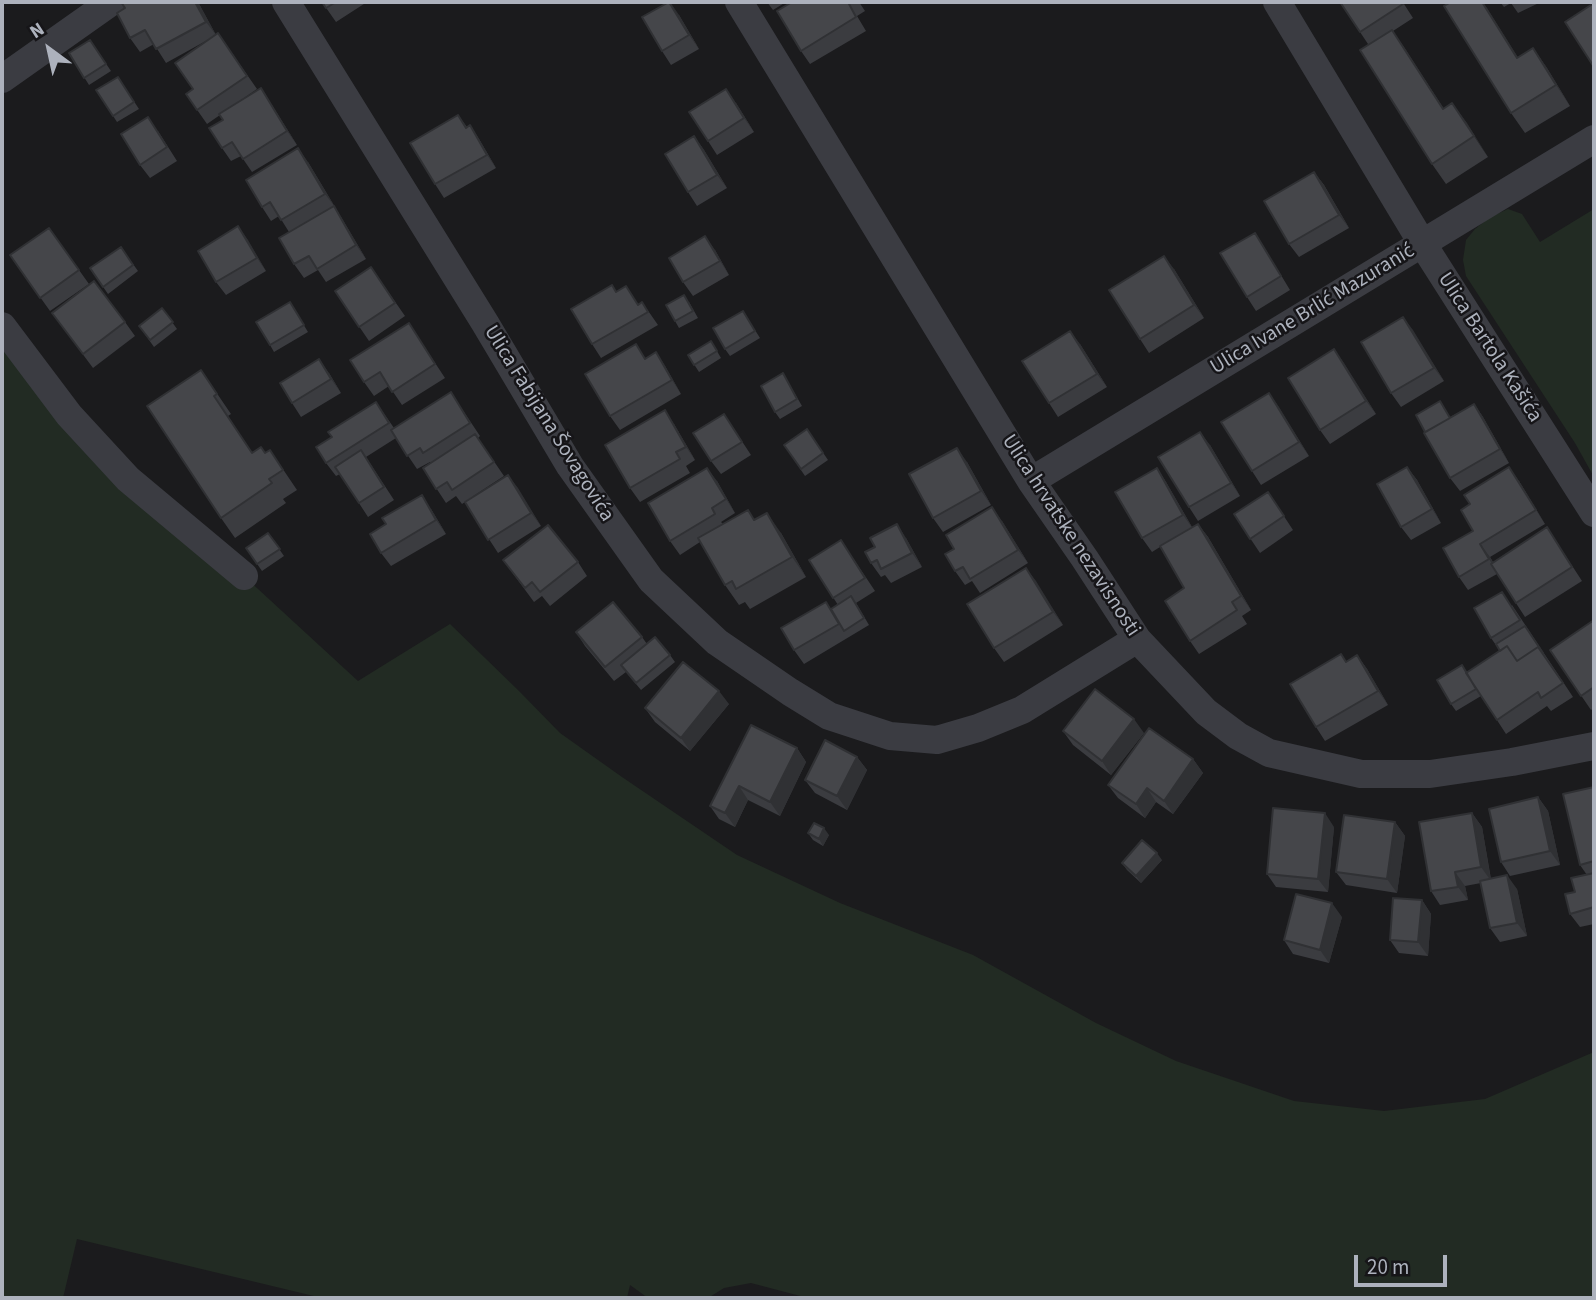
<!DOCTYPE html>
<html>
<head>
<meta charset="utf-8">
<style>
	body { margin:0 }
	#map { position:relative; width:1596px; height:1300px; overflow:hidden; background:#1b1b1d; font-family:"Source Sans 3",sans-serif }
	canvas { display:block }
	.frame { position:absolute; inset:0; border:4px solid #adb2bd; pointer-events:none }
	.north { position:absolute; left:14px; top:14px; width:70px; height:70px; -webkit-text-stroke:5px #161518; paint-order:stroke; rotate:327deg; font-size:19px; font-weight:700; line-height:28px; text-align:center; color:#adb2bd }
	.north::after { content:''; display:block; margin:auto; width:24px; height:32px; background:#adb2bd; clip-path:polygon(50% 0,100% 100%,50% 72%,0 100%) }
	.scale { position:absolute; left:1354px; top:1255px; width:93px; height:32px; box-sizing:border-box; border:4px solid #adb2bd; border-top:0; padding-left:9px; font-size:21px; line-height:24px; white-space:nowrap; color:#adb2bd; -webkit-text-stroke:5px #161518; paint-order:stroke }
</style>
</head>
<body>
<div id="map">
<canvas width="1596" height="1300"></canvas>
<div class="frame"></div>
<div class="north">N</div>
<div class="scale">20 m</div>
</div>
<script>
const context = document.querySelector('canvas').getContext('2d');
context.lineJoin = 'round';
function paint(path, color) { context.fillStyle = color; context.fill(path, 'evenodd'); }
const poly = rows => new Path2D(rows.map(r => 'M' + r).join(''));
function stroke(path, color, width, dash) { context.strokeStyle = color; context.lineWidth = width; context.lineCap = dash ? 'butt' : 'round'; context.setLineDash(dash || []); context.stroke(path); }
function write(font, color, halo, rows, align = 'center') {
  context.font = font + ' "Source Sans 3",sans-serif'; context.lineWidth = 5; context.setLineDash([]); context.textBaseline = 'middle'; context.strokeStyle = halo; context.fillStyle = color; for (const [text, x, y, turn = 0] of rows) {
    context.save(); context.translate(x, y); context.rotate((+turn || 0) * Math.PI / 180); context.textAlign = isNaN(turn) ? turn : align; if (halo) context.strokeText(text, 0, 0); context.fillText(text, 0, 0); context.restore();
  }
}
paint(poly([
	[1508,209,1522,214,1540,242,1594,209,1594,477,1575,443,1466,276,1463,260,1466,240,1475,229,1490,217],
	[2,326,69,415,358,681,450,624,519,691,560,733,622,777,737,855,840,903,973,955,1096,1023,1176,1061,1294,1101,1384,1111,1485,1099,1594,1052,1594,1298,808,1298,751,1283,724,1288,708,1298,648,1298,630,1285,627,1298,322,1298,77,1239,63,1298,2,1298]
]), '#222b23');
stroke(poly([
	[286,2,485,323,570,466,651,580,717,642,790,692,829,716,890,736,937,740,978,728,1022,710,1137,639],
	[739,2,1031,481,1085,559,1137,639,1206,712,1238,736,1269,753,1361,774,1430,774,1512,762,1594,746],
	[1277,2,1422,243,1594,513],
	[2,79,111,2],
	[2,326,69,415,128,479,244,576],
	[1031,481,1594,139]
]), '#3b3c42', 28);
paint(poly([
	[198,2,216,35,218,33,257,89,237,103,261,88,297,145,252,172,241,156,231,161,222,148,223,120,220,115,207,124,186,94,193,89,213,37,166,63,154,44,140,52,130,38],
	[322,2,367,2,336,22],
	[767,2,786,2,773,10],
	[792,2,859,2,865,11,857,16,866,31,810,64,801,51],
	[1340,2,1408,2,1404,4,1413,18,1393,31,1444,109,1452,103,1488,157,1446,184,1432,164,1368,44],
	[1500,2,1541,2,1518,13,1511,3,1504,7],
	[679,15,699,49,671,65,662,51],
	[90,40,111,71,89,85,69,53],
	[1533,48,1547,68,1570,106,1525,133,1511,113,1518,57],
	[118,77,139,109,117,122,96,90],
	[736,103,754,132,717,155,708,141],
	[458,115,467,127,470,125,479,139,496,168,444,198,435,184],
	[158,131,177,161,150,178,140,165],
	[694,136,704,150,727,188,697,206,688,192],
	[308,162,366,259,326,282,318,270,304,278,294,264,289,232,279,216,271,221,262,207],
	[1314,172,1324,185,1349,228,1299,257,1289,244],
	[238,226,266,271,226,295,216,282],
	[49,228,89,284,50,311,10,255],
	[1255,233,1264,247,1290,290,1256,311,1247,297],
	[121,247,138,271,108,294,90,268],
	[715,250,729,275,693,296,683,282],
	[371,267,405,316,369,341,335,291],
	[1174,269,1204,318,1149,353,1140,339],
	[617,292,639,304,642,302,658,325,601,358,592,344],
	[689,302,698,318,679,328,675,321],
	[162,308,177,329,154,347,139,326],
	[294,309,308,332,274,352,270,345],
	[743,311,760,338,730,356,725,349],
	[52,313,125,322,135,336,93,368],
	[1403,317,1444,381,1401,407,1391,393],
	[418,337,445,378,402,405,389,386,374,396,364,382],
	[711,341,721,358,699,372,688,355],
	[1080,344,1107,387,1058,417,1049,403],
	[1334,349,1376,414,1330,444,1320,430],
	[656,352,665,366,681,394,620,430,610,416,646,358],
	[201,370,231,414,228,416,252,453,265,453,270,450,297,490,283,499,286,503,235,538,221,518],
	[329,373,341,393,301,417,292,403],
	[787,380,802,406,780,419,775,412],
	[1269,393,1309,456,1261,485,1252,471],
	[1440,401,1450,417,1474,404,1483,417,1509,463,1460,491,1450,478],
	[376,402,394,428,460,406,480,436,478,438,504,476,472,497,508,475,541,526,498,553,465,502,462,504,456,496,446,503,423,468,431,463,430,462,417,469,396,438,366,457,394,500,368,517,340,474,336,476,326,463,332,437],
	[724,414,751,455,721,474,711,461],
	[674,424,695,460,686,466,690,473,640,502,630,488],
	[807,429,828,460,805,476,784,445],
	[1210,445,1240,496,1198,521,1189,507],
	[967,462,991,505,943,532,933,518],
	[1407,467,1417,480,1441,523,1411,540,1401,527],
	[1157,468,1166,482,1192,527,1198,524,1208,537,1251,610,1242,616,1247,624,1199,654,1190,641,1184,588,1160,547,1152,552,1142,538],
	[717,481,735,513,721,522,723,524,755,520,781,533,806,577,750,609,745,602,739,605,725,585,700,542,680,555,670,541],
	[1519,481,1545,524,1490,557,1493,562,1547,527,1582,581,1525,617,1497,574,1468,590,1459,577,1473,531],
	[1268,492,1293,530,1260,553,1234,514],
	[431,509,446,534,391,566,381,553],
	[1002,521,1028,563,980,593,972,581,965,585,955,571],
	[268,533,284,556,262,571,246,548],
	[906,538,922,567,891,583,885,575,881,577,871,563],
	[841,540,875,591,856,603,869,625,804,664,794,650,826,602,831,609,838,605,809,560],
	[503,560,578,562,587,576,550,606,542,596,534,602],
	[1026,568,1063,625,1004,662,994,648],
	[1512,605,1573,697,1551,711,1547,706,1506,734,1480,694,1481,696,1456,711,1451,704,1467,673,1500,651,1491,638],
	[1594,620,1594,708,1591,710,1550,650],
	[576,632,642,637,647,644,670,655,675,662,641,690,626,672,614,681,585,646],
	[1357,655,1367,669,1388,705,1325,741,1316,727,1347,661],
	[729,704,690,751,655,722,645,708],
	[1063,731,1144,733,1111,775,1073,745],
	[797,748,806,762,780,816,748,800,735,827,719,819,710,806],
	[857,757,867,770,847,810,815,793,805,780],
	[1193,759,1203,773,1173,814,1156,802,1145,818,1118,798,1108,785],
	[1594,787,1594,924,1580,927,1570,914,1587,875,1580,865],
	[1538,797,1548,811,1560,865,1510,876,1501,862],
	[1472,813,1482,827,1491,879,1517,889,1527,936,1500,942,1490,928,1481,883,1465,886,1468,900,1440,905,1431,891],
	[1395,822,1405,836,1397,893,1346,885,1336,872],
	[1334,827,1328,892,1276,887,1267,874],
	[808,833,829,835,823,846,813,840],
	[1162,860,1141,883,1127,870,1122,863],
	[1422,900,1431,914,1428,956,1399,953,1390,940],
	[1342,917,1329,963,1293,954,1284,940]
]), '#3b3c40');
paint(poly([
	[195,2,198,2,216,35,206,22],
	[670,2,679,15,699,49,689,35],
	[1482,2,1487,8,1531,78,1517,58],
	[1392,30,1406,50,1457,130,1443,109],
	[1533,48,1547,68,1570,106,1556,85],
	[261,88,270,102,297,145,287,131],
	[726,89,736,103,754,132,744,118],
	[1452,103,1467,123,1488,157],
	[470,125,479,139,496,168,487,155],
	[694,136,704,150,727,188,717,175],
	[298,148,308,162,335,207,325,194],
	[1314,172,1324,185,1349,228,1339,215],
	[334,206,343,220,366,259,356,245],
	[238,226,248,240,266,271,257,258],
	[705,236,715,250,729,275,720,261],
	[1164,256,1174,269,1204,318,1194,305],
	[1403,317,1413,330,1444,381,1434,368],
	[1070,331,1080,344,1107,387,1097,374],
	[1334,349,1344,363,1376,414,1366,401],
	[656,352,665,366,681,394,672,380],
	[319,359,329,373,341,393,331,379],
	[1269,393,1279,407,1309,456,1299,442],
	[1474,404,1483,417,1509,463,1500,449],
	[665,410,674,424,695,460,686,447],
	[1200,432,1210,445,1240,496,1231,483],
	[957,448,967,462,991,505,981,491],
	[1407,467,1417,480,1441,523,1432,509],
	[1509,467,1519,481,1545,524,1536,510],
	[707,468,717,481,735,513,726,499],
	[1157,468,1166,482,1193,529,1183,515],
	[508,475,518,488,541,526,531,513],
	[422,495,431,509,446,534,436,520],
	[992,507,1002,521,1028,563,1018,550],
	[767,513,781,533,806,577,792,557],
	[897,524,906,538,922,567,912,553],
	[1198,524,1208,537,1251,610,1241,596],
	[1480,544,1490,557,1498,573,1489,559],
	[1026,568,1036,581,1063,625,1053,612],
	[1357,655,1367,669,1388,705,1378,691],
	[719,691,729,704,690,751,681,738],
	[1134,719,1144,733,1111,775,1102,761],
	[797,748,806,762,780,816,770,802],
	[857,757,867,770,847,810,837,796],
	[1193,759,1203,773,1173,814,1164,801],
	[739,786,748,800,735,827,725,813],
	[1147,788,1156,802,1145,818,1136,804],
	[1538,797,1548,811,1560,865,1550,851],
	[1325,813,1334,827,1328,892,1318,879],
	[1472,813,1482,827,1491,881,1481,867],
	[1395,822,1405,836,1397,893,1387,879],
	[824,828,829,835,823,846,819,839],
	[1157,853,1162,860,1141,883,1136,876],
	[1455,872,1465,886,1468,900,1458,887],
	[1507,875,1517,889,1527,936,1517,923],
	[1422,900,1431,914,1428,956,1418,942],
	[1332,903,1342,917,1329,963,1320,950]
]), '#303134');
const building = poly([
	[121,2,195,2,206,22,156,49,145,30,130,38,117,13,125,8,121,2],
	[322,2,336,2,326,8,322,2],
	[669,2,689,35,662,51,642,17,669,2],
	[792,2,848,2,856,17,801,51,777,11,792,2],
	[1340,2,1402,2,1403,4,1360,32,1340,2],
	[1451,2,1482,2,1517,58,1533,48,1556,85,1511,113,1444,6,1451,2],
	[1594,3,1594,67,1565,22,1594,3],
	[1392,30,1443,109,1452,103,1474,136,1432,164,1360,50,1392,30],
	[218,33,247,76,197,110,186,94,193,89,175,63,218,33],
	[90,40,106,64,84,78,69,53,90,40],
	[118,77,134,102,113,116,96,90,118,77],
	[261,88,287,131,243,159,232,142,222,148,209,128,223,120,219,114,261,88],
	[726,89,744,118,708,141,689,112,726,89],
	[458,115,466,128,470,125,487,155,435,184,410,143,458,115],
	[148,117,167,147,140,165,121,134,148,117],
	[694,136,717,175,688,192,665,154,694,136],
	[298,148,325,194,281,220,270,202,262,207,246,180,298,148],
	[1314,172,1339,215,1289,244,1264,201,1314,172],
	[334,206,356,245,317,269,309,256,294,264,279,238,334,206],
	[238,226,257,258,216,282,198,251,238,226],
	[49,228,79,270,40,298,10,255,49,228],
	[1255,233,1281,276,1247,297,1220,253,1255,233],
	[705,236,720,261,683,282,669,258,705,236],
	[121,247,133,265,103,287,90,268,121,247],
	[1164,256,1194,305,1140,339,1109,290,1164,256],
	[371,267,395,303,359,327,335,291,371,267],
	[94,281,125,322,83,354,52,313,94,281],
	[612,285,616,292,626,286,638,305,642,302,648,312,592,344,571,309,612,285],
	[684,295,693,311,675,321,666,305,684,295],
	[290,302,304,325,270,345,256,322,290,302],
	[162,308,173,322,150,340,139,326,162,308],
	[743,311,755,331,725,349,713,328,743,311],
	[1403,317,1434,368,1391,393,1361,342,1403,317],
	[409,323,435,364,392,392,380,372,364,382,350,360,409,323],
	[1070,331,1097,374,1049,403,1022,361,1070,331],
	[711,341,717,351,694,365,688,355,711,341],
	[636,344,645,359,656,352,672,380,610,416,585,374,636,344],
	[1334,349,1366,401,1320,430,1288,378,1334,349],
	[319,359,331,379,292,403,280,383,319,359],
	[201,370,217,394,214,396,252,453,261,447,265,453,270,450,283,470,269,479,272,483,221,518,147,406,201,370],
	[783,373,797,399,775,412,761,386,783,373],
	[451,392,470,423,423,453,420,448,407,456,391,430,451,392],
	[1269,393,1299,442,1252,471,1221,422,1269,393],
	[1440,401,1450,418,1425,432,1416,415,1440,401],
	[376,402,389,423,326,463,316,447,332,437,328,432,376,402],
	[1474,404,1500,449,1450,478,1424,433,1474,404],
	[665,410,686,447,676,452,680,459,630,488,605,445,665,410],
	[724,414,742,442,711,461,693,433,724,414],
	[807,429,823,453,801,469,784,445,807,429],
	[1200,432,1231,483,1189,507,1158,457,1200,432],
	[475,434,494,462,452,490,447,482,436,489,423,468,475,434],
	[957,448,981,491,933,518,909,474,957,448],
	[361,450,384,487,359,503,335,467,361,450],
	[1407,467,1432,509,1401,527,1377,484,1407,467],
	[1509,467,1536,510,1480,544,1489,559,1459,577,1443,548,1473,531,1461,510,1470,504,1464,495,1509,467],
	[707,468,726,499,712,508,715,514,670,541,648,503,707,468],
	[1157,468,1183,515,1142,538,1115,492,1157,468],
	[508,475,531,513,488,540,465,502,508,475],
	[1268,492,1284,516,1250,539,1234,514,1268,492],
	[422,495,436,520,381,553,370,534,386,524,382,518,422,495],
	[992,507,1018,550,970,579,963,567,955,571,945,554,954,549,946,535,992,507],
	[748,510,754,520,767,513,792,557,736,589,732,581,725,585,698,538,748,510],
	[897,524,912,553,881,569,877,560,871,563,865,552,875,547,870,538,897,524],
	[1198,524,1241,596,1232,602,1237,610,1190,641,1165,601,1184,588,1160,546,1198,524],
	[548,525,578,562,540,592,532,582,525,588,503,560,548,525],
	[1547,527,1572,567,1516,603,1491,564,1547,527],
	[268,533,280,549,257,564,246,548,268,533],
	[841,540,865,578,833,598,809,560,841,540],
	[1026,568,1053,612,994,648,967,604,1026,568],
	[1502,592,1520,620,1491,638,1474,608,1502,592],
	[851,596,864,618,844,631,831,609,851,596],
	[613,602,642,637,605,667,576,632,613,602],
	[826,602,839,624,794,650,781,628,826,602],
	[1594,620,1594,687,1581,696,1550,650,1594,620],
	[1525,626,1543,653,1538,647,1517,661,1507,646,1500,651,1496,644,1525,626],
	[655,637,670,655,636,683,621,665,655,637],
	[1507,646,1517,661,1538,647,1563,683,1541,698,1538,692,1497,720,1466,673,1507,646],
	[1341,654,1346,662,1357,655,1378,691,1316,727,1290,684,1341,654],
	[683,662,719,691,681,738,645,708,683,662],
	[1462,665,1476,689,1451,704,1437,680,1462,665],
	[1095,689,1134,719,1102,761,1063,731,1095,689],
	[751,725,797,748,770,802,739,786,725,813,710,806,751,725],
	[1149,728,1193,759,1164,801,1147,788,1136,804,1108,785,1149,728],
	[825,740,857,757,837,796,805,780,825,740],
	[1594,787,1594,861,1580,865,1563,794,1594,787],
	[1538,797,1550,851,1501,862,1489,809,1538,797],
	[1273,808,1325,813,1318,879,1267,874,1273,808],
	[1472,813,1481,867,1455,872,1458,887,1431,891,1419,822,1472,813],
	[1344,815,1395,822,1387,879,1336,872,1344,815],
	[814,823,824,828,819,839,808,833,814,823],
	[1142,840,1157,853,1136,876,1122,863,1142,840],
	[1594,873,1594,907,1570,914,1565,894,1575,892,1571,878,1594,873],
	[1507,875,1517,923,1490,928,1480,881,1507,875],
	[1296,894,1332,903,1320,950,1284,940,1296,894],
	[1393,898,1422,900,1418,942,1390,940,1393,898]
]);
paint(building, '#45464a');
stroke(building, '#303134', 2);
write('21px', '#adb2bd', '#161518', [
	["Ulica Ivane Brlić Mazuranić",1313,310,-31],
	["Ulica Bartola Kašića",1489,348,57],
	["Ulica Fabijana Šovagovića",548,424,58],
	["Ulica hrvatske nezavisnosti",1070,536,57]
]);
</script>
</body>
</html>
